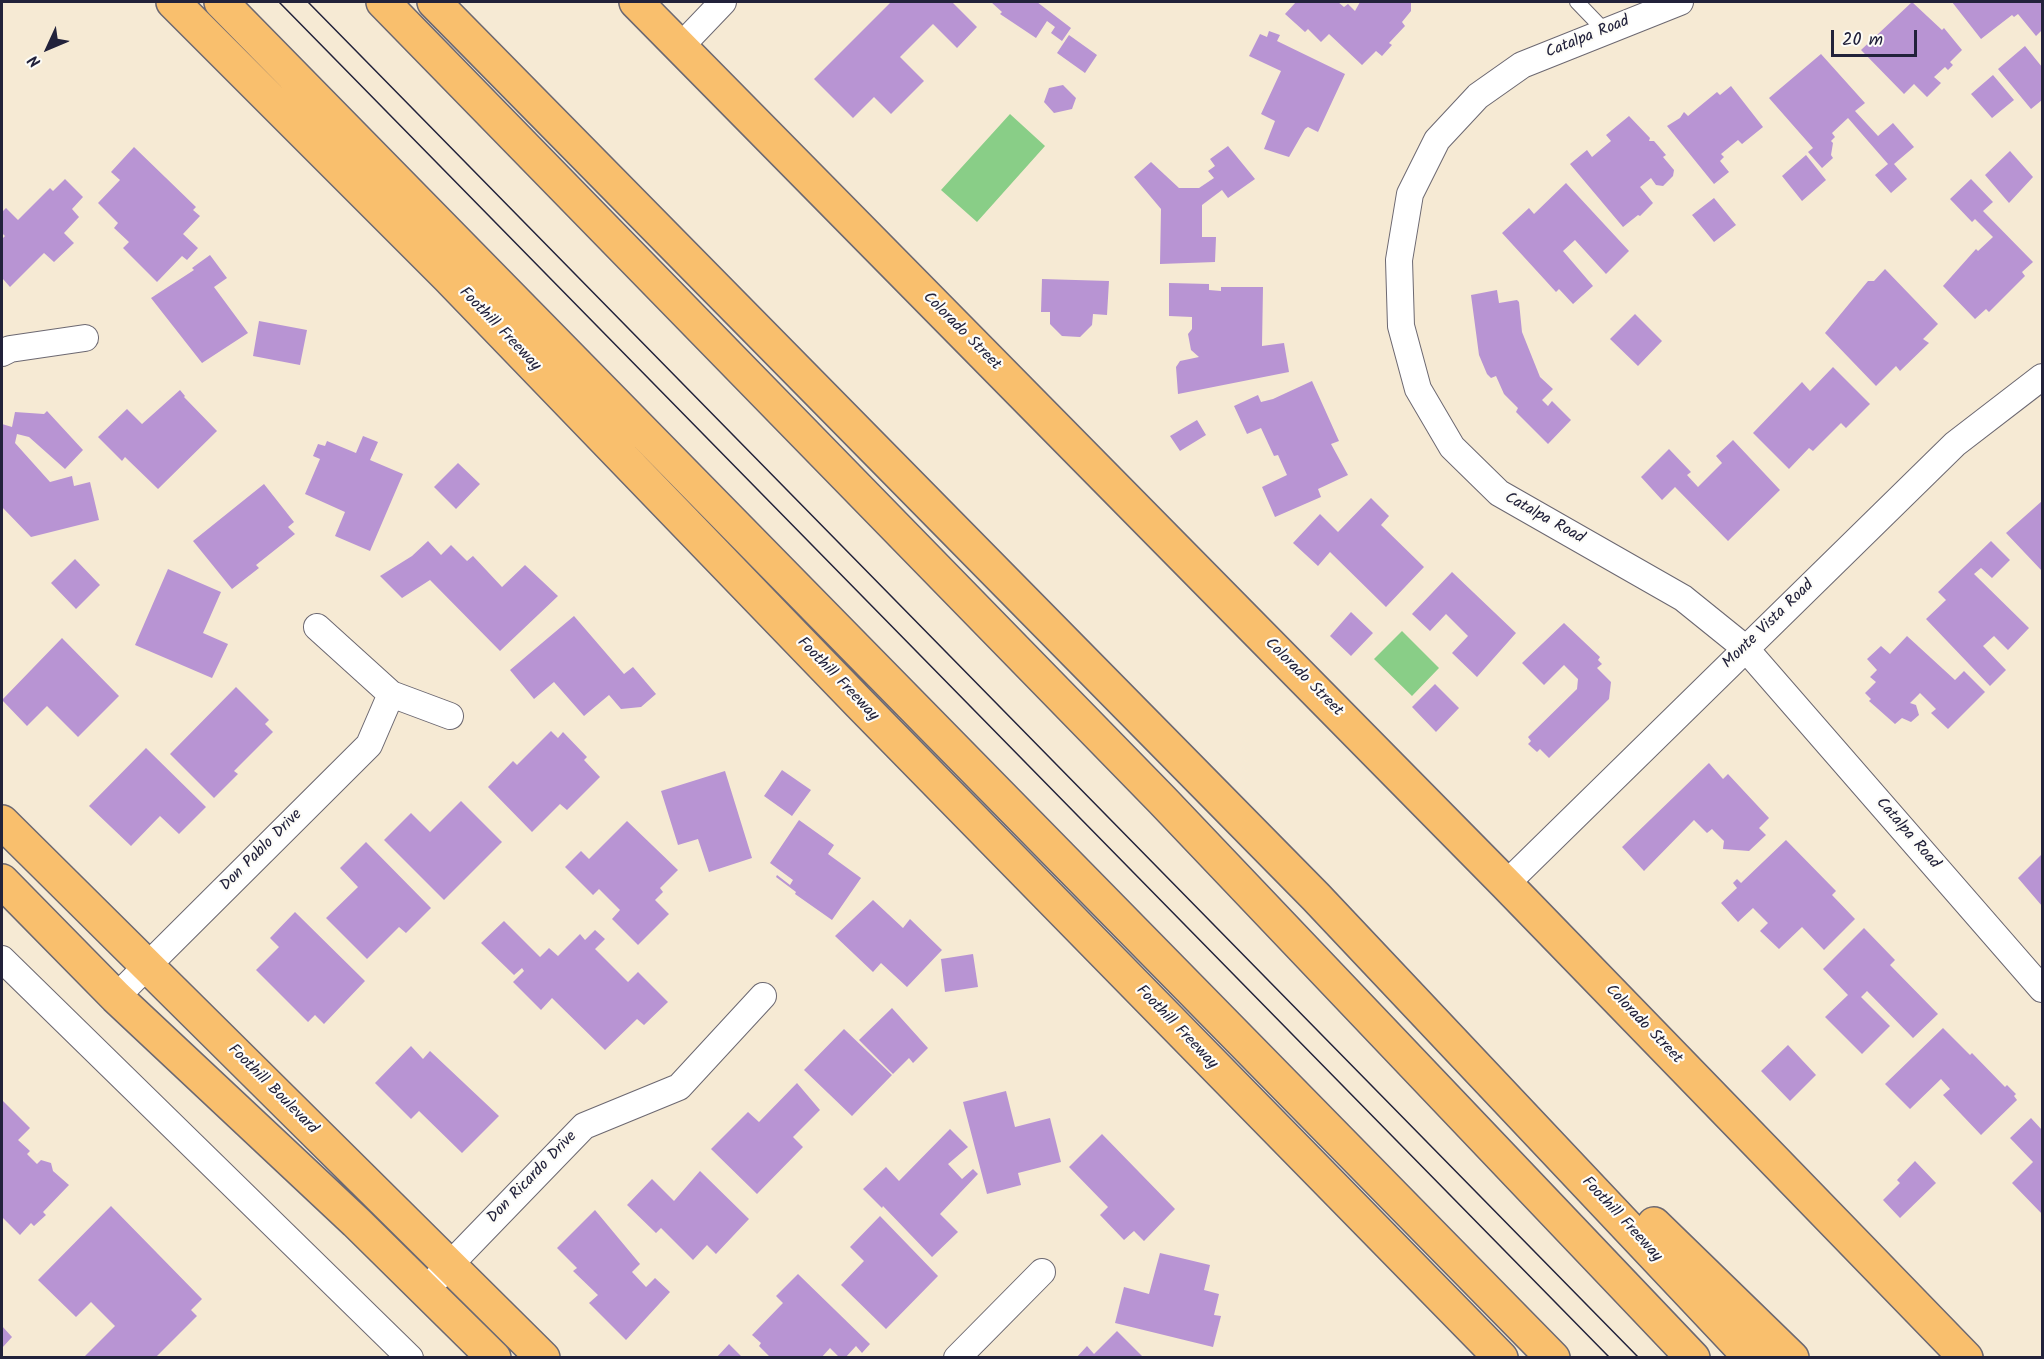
<!DOCTYPE html>
<html>
<head>
<meta charset="utf-8">
<style>
	body { margin:0 }
	#map { position:relative; width:2044px; height:1359px; overflow:hidden; background:#f6ead4; font-family:Kalam,sans-serif }
	canvas { display:block }
	.frame { position:absolute; inset:0; border:3px solid #22223b; pointer-events:none }
	.north { position:absolute; left:18px; top:18px; width:60px; height:60px; -webkit-text-stroke:4px #fdfcf7; paint-order:stroke; rotate:226deg; font-size:16px; font-weight:700; line-height:24px; text-align:center; color:#22223b }
	.north::after { content:''; display:block; margin:auto; width:21px; height:27px; background:#22223b; clip-path:polygon(50% 0,100% 100%,50% 72%,0 100%) }
	.scale { position:absolute; left:1831px; top:30px; width:86px; height:27px; box-sizing:border-box; border:3px solid #22223b; border-top:0; padding-left:8px; font-size:18px; line-height:21px; white-space:nowrap; color:#22223b; -webkit-text-stroke:4px #fdfcf7; paint-order:stroke }
</style>
</head>
<body>
<div id="map">
<canvas width="2044" height="1359"></canvas>
<div class="frame"></div>
<div class="north">N</div>
<div class="scale">20 m</div>
</div>
<script>
const context = document.querySelector('canvas').getContext('2d');
context.lineJoin = 'round';
function paint(path, color) { context.fillStyle = color; context.fill(path, 'evenodd'); }
const poly = rows => new Path2D(rows.map(r => 'M' + r).join(''));
function stroke(path, color, width, dash) { context.strokeStyle = color; context.lineWidth = width; context.lineCap = dash ? 'butt' : 'round'; context.setLineDash(dash || []); context.stroke(path); }
function write(font, color, halo, rows, align = 'center') {
  context.font = font + ' Kalam,sans-serif'; context.lineWidth = 4.5; context.setLineDash([]); context.textBaseline = 'middle'; context.strokeStyle = halo; context.fillStyle = color; for (const [text, x, y, turn = 0] of rows) {
    context.save(); context.translate(x, y); context.rotate((+turn || 0) * Math.PI / 180); context.textAlign = isNaN(turn) ? turn : align; if (halo) context.strokeText(text, 0, 0); context.fillText(text, 0, 0); context.restore();
  }
}
paint(poly([
	[1010,114,1045,146,977,222,941,190],
	[1402,631,1439,668,1412,696,1374,659]
]), '#89ce87');
paint(poly([
	[891,2,952,2,977,27,957,48,933,24,900,57,924,81,891,114,874,97,853,118,814,79],
	[991,2,1037,2,1071,28,1062,41,1051,33,1055,27,1047,21,1036,38,1000,14,1002,12],
	[1296,2,1338,2,1344,7,1348,4,1355,11,1360,2,1411,2,1411,11,1402,22,1405,26,1389,43,1392,45,1382,56,1376,51,1362,65,1329,34,1321,42,1308,29,1305,32,1285,14],
	[1912,2,1942,30,1944,28,1962,50,1950,62,1953,65,1948,70,1945,67,1934,77,1941,83,1927,97,1914,84,1904,94,1861,50],
	[1952,2,2042,2,2042,30,2036,36,2018,14,2014,17,2012,15,1981,39],
	[1269,31,1280,35,1277,41,1345,74,1318,132,1308,127,1305,129,1289,157,1264,149,1275,121,1261,114,1281,71,1249,56,1260,34,1267,37],
	[1069,35,1097,55,1085,73,1057,53],
	[2025,46,2042,67,2042,100,2031,109,1998,69],
	[1821,54,1865,103,1855,111,1878,136,1893,123,1914,147,1894,164,1907,179,1891,193,1875,175,1888,164,1848,118,1832,133,1835,137,1831,141,1833,143,1831,155,1833,158,1822,168,1808,152,1813,148,1769,98],
	[1993,75,2014,100,1992,118,1971,94],
	[1063,85,1076,98,1072,109,1054,113,1044,102,1049,88],
	[1731,86,1763,127,1742,144,1738,140,1721,154,1724,157,1720,161,1729,172,1714,184,1667,126,1680,118,1684,112,1688,116,1717,92,1720,95],
	[1629,116,1650,138,1649,141,1654,141,1666,155,1663,157,1674,170,1673,176,1663,186,1656,185,1651,178,1640,187,1653,203,1640,216,1638,215,1623,227,1570,164,1587,150,1592,157,1611,141,1606,135],
	[1228,146,1255,179,1228,198,1222,190,1202,205,1202,237,1216,237,1215,262,1160,264,1161,209,1134,177,1151,162,1179,188,1199,188,1214,178,1208,171,1215,166,1210,159],
	[134,147,196,207,193,210,200,216,183,234,198,248,187,260,182,256,157,282,123,248,129,242,114,228,118,223,98,203,120,180,111,172],
	[2010,151,2033,177,2009,203,1985,175],
	[1806,155,1826,180,1802,201,1782,176],
	[65,179,83,197,72,209,79,217,64,233,74,243,54,262,44,253,10,287,3,279,2,281,2,239,5,236,2,233,2,212,6,208,18,220,50,188,53,191],
	[1971,179,1993,202,1983,211,2033,262,2022,272,2025,276,1989,312,1986,309,1975,319,1943,286,1976,249,1978,251,1993,237,1975,219,1972,222,1950,199],
	[1566,183,1629,251,1606,274,1575,240,1563,251,1593,286,1573,304,1559,289,1556,292,1502,233,1529,208,1534,214],
	[1714,198,1736,225,1714,242,1692,215],
	[210,255,227,278,214,287,248,333,202,363,151,298,194,270,192,268],
	[1885,269,1938,324,1923,339,1929,343,1900,371,1896,366,1876,386,1825,333,1863,287,1868,281,1874,281],
	[1042,279,1109,281,1107,315,1093,314,1092,325,1080,337,1062,336,1050,324,1050,312,1041,312],
	[1169,283,1209,284,1209,290,1221,291,1221,287,1263,287,1262,346,1284,343,1289,372,1178,394,1176,367,1180,361,1199,357,1191,350,1188,334,1192,329,1192,317,1169,316],
	[1497,290,1499,303,1517,300,1519,302,1522,332,1540,377,1553,389,1542,400,1548,406,1552,401,1571,420,1548,444,1516,412,1518,408,1504,394,1496,376,1491,378,1487,374,1479,355,1471,295],
	[1635,314,1662,341,1638,366,1610,339],
	[259,321,307,330,300,365,253,356],
	[1833,367,1870,404,1846,428,1841,423,1813,451,1809,448,1789,469,1753,433,1802,382,1810,391],
	[1312,381,1339,441,1331,444,1348,475,1318,489,1321,497,1275,517,1262,487,1287,475,1278,455,1274,456,1261,428,1247,434,1234,406,1258,395,1261,402,1273,399],
	[180,390,185,396,184,397,217,431,158,489,125,457,122,461,98,437,127,409,142,424],
	[47,411,83,450,65,469,29,437,17,434,15,443,50,482,72,476,74,486,90,482,99,520,31,537,2,507,2,424,12,427,15,412,44,414],
	[1197,420,1206,435,1180,451,1170,436],
	[363,436,378,442,370,460,403,474,370,551,335,536,345,512,305,494,320,459,313,456,318,444,325,446,327,441,356,453],
	[1733,440,1780,490,1728,541,1675,487,1662,500,1641,477,1669,449,1691,472,1687,475,1698,487,1722,463,1716,456],
	[458,463,480,484,456,509,434,487],
	[264,484,294,522,288,527,295,534,256,565,259,568,232,589,193,541],
	[1371,498,1389,516,1381,525,1424,567,1386,607,1330,552,1318,566,1293,543,1320,514,1338,532],
	[2042,501,2042,571,2006,533],
	[428,541,441,555,451,545,467,561,473,556,502,587,525,565,558,596,500,651,430,580,402,598,380,576,412,556],
	[1991,541,2010,560,1992,578,1981,568,1974,574,2029,628,2008,650,1994,636,1983,646,2006,670,1990,686,1926,619,1946,600,1938,592],
	[75,559,100,585,76,609,51,583],
	[168,569,221,592,203,633,228,644,212,678,135,645],
	[1452,572,1516,633,1477,677,1452,653,1468,636,1446,614,1430,631,1412,614],
	[1351,612,1373,633,1351,656,1330,636],
	[574,616,624,674,633,667,656,694,641,707,621,709,609,695,584,716,554,682,534,699,510,670],
	[1564,623,1600,657,1598,660,1602,664,1597,668,1611,682,1609,699,1549,758,1540,749,1537,752,1528,744,1531,741,1528,737,1577,689,1578,679,1564,665,1544,685,1522,663],
	[1907,636,1955,680,1964,671,1985,692,1948,729,1931,713,1936,709,1920,693,1910,703,1916,705,1919,715,1911,722,1902,718,1895,724,1869,701,1871,699,1865,693,1876,682,1870,677,1877,670,1867,659,1881,646,1890,654],
	[62,638,119,696,78,737,47,706,27,726,2,700],
	[1435,684,1459,708,1436,732,1412,707],
	[236,687,269,720,265,724,273,732,234,771,238,774,214,798,170,754],
	[551,731,558,738,563,732,587,757,584,760,600,777,567,810,560,804,532,832,488,787,513,761,517,765],
	[146,748,206,807,179,834,160,816,131,846,89,806],
	[1709,763,1723,779,1728,774,1769,818,1759,828,1766,835,1749,851,1723,849,1724,841,1712,829,1707,833,1694,820,1644,871,1622,847],
	[782,770,811,790,792,816,764,796],
	[725,771,752,858,709,872,698,839,678,845,661,791],
	[461,801,502,842,444,900,384,840,411,813,430,832],
	[799,820,834,845,828,854,861,878,832,920,795,894,796,892,776,877,777,875,790,885,793,880,770,863],
	[627,821,678,870,660,888,663,892,655,900,669,914,638,945,612,919,620,910,599,889,593,895,565,867,581,851,589,859],
	[1786,840,1836,891,1832,895,1855,919,1824,950,1802,927,1779,949,1760,931,1768,923,1753,908,1738,922,1721,903,1737,888,1733,883,1737,879,1741,883],
	[366,842,431,908,406,933,399,927,367,959,326,918,358,887,340,868],
	[2041,855,2042,857,2042,906,2018,878],
	[873,900,903,928,910,919,942,950,907,987,881,963,873,972,835,936],
	[295,912,365,981,324,1024,315,1015,308,1022,256,970,279,947,270,938],
	[504,921,540,957,549,948,558,956,580,934,585,940,595,930,605,939,595,949,628,982,638,972,668,1002,644,1025,637,1019,605,1050,552,998,541,1010,513,982,524,971,522,968,514,975,481,943],
	[1864,928,1895,960,1890,965,1938,1014,1913,1038,1867,991,1861,997,1890,1026,1862,1054,1825,1017,1848,995,1823,969],
	[973,954,978,987,945,992,941,959],
	[892,1008,928,1048,913,1063,909,1058,893,1074,859,1040],
	[1943,1028,1970,1055,1972,1053,2005,1087,2007,1085,2016,1094,2014,1096,2017,1100,1981,1135,1943,1095,1950,1089,1941,1079,1910,1109,1885,1084],
	[844,1029,892,1075,852,1116,804,1070],
	[1788,1045,1816,1075,1790,1101,1761,1071],
	[411,1046,423,1059,430,1051,499,1116,462,1153,419,1111,411,1119,375,1083],
	[797,1083,820,1110,793,1137,803,1147,757,1194,711,1149,748,1112,759,1122],
	[1006,1091,1015,1127,1050,1118,1061,1162,1018,1173,1021,1185,987,1194,963,1102],
	[2,1100,30,1128,18,1140,30,1151,27,1154,37,1164,41,1160,51,1163,53,1171,69,1185,43,1212,46,1215,34,1226,31,1223,20,1235,2,1217],
	[2031,1118,2042,1130,2042,1214,2012,1183,2033,1162,2010,1138],
	[950,1129,968,1147,948,1164,962,1179,973,1169,978,1174,940,1214,958,1232,932,1257,883,1206,882,1208,863,1189,886,1167,899,1181],
	[1102,1134,1175,1209,1144,1241,1134,1231,1124,1240,1100,1215,1108,1207,1069,1167],
	[1915,1161,1936,1183,1900,1218,1883,1200,1900,1183,1897,1180],
	[700,1171,749,1219,716,1254,707,1245,693,1260,661,1228,656,1233,627,1205,652,1179,674,1201],
	[111,1206,202,1299,191,1310,197,1316,155,1358,83,1358,115,1326,91,1302,76,1317,38,1280],
	[595,1210,640,1264,632,1272,646,1287,655,1278,670,1292,626,1340,589,1303,598,1295,573,1271,577,1268,557,1248],
	[880,1216,938,1276,886,1329,841,1285,864,1261,850,1247],
	[1160,1253,1210,1265,1204,1290,1219,1294,1214,1315,1221,1316,1213,1347,1115,1323,1124,1287,1149,1294],
	[798,1274,870,1344,862,1353,856,1346,845,1358,840,1358,830,1348,821,1358,771,1358,759,1346,761,1343,752,1335,783,1303,776,1296],
	[2,1326,12,1337,2,1348],
	[1117,1331,1144,1358,1076,1358,1087,1346,1094,1354],
	[729,1344,743,1358,716,1358]
]), '#b894d3');
const service = poly([
	[1577,2,1605,31]
]);
const minor = poly([
	[1680,2,1522,65,1478,96,1437,140,1410,194,1399,260,1401,326,1418,389,1452,447,1499,493,1683,598,1745,648,2042,989],
	[680,47,723,2],
	[2,353,10,349,85,338],
	[317,627,391,694,450,716],
	[1506,884,1955,444,2042,377],
	[2,959,410,1358],
	[116,997,369,745,391,694],
	[437,1278,584,1126,679,1087,763,996],
	[957,1358,1042,1272]
]);
const primary = poly([
	[636,2,1506,884,1966,1358],
	[2,822,543,1358],
	[2,881,116,997,356,1222,494,1358]
]);
const motorway = poly([
	[173,2,448,277,860,704,1501,1358],
	[221,2,1553,1358],
	[383,2,1162,800,1693,1358],
	[434,2,1316,897,1751,1358],
	[1654,1224,1792,1358]
]);
stroke(service, '#6c6871', 16);
stroke(minor, '#6c6871', 28);
stroke(primary, '#6c6871', 36);
stroke(motorway, '#6c6871', 36);
stroke(service, '#fff', 14);
stroke(minor, '#fff', 26);
stroke(primary, '#f9bf6d', 33);
stroke(motorway, '#f9bf6d', 33);
stroke(poly([
	[279,2,1610,1358],
	[308,2,1639,1358]
]), '#22223b', 1.5);
write('16px', '#22223b', '#fdfcf7', [
	["Catalpa Road",1588,38,-22],
	["Foothill Freeway",499,330,46],
	["Colorado Street",961,332,45],
	["Catalpa Road",1544,519,29],
	["Monte Vista Road",1769,625,-44],
	["Colorado Street",1303,678,45],
	["Foothill Freeway",837,680,46],
	["Catalpa Road",1907,834,49],
	["Don Pablo Drive",262,851,-45],
	["Colorado Street",1643,1025,46],
	["Foothill Freeway",1176,1028,46],
	["Foothill Boulevard",272,1090,45],
	["Don Ricardo Drive",533,1178,-46],
	["Foothill Freeway",1621,1220,47]
]);
</script>
</body>
</html>
